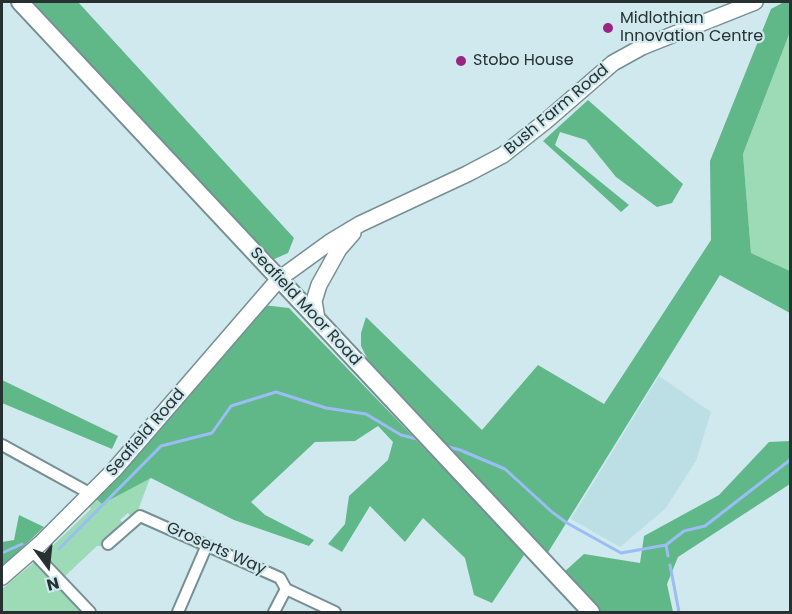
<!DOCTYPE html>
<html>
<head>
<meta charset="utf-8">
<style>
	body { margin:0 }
	#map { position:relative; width:792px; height:614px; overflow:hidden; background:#cfe9ee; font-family:Poppins,sans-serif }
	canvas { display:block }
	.frame { position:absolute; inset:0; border:3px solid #273132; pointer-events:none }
	.north { position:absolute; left:18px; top:536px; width:60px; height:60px; -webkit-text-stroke:4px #cfe9ee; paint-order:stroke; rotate:165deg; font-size:16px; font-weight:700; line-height:24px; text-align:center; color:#273132 }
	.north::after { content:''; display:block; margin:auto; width:21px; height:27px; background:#273132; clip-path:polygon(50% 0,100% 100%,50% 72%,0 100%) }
</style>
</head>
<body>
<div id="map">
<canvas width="792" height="614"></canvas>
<div class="frame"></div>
<div class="north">N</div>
</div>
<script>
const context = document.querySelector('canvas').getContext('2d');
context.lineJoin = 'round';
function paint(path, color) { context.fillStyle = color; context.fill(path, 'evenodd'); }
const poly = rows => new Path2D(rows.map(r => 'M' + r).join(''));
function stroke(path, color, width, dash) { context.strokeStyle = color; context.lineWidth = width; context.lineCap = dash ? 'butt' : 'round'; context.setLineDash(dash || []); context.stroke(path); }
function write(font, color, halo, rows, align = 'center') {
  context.font = font + ' Poppins,sans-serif'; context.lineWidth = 4.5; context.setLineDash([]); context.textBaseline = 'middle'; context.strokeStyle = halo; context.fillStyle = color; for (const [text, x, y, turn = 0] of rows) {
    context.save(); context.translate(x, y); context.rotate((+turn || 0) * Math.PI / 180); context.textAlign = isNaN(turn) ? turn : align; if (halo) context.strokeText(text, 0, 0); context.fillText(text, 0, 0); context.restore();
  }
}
paint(poly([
	[659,376,711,412,696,461,665,509,620,547,571,519]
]), '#bcdfe5');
paint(poly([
	[790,32,790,271,751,253,743,154],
	[150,478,137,513,132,518,128,513,120,520,124,525,101,546,97,546,64,577,43,555,91,509,88,506,96,499,102,504],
	[37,560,81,609,82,612,2,612,2,589]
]), '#9ddab6');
paint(poly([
	[33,2,78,2,294,238,288,253,272,260],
	[784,2,790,2,790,32,743,154,751,253,790,271,790,313,720,275,547,554,522,525,368,360,361,346,361,333,366,317,482,430,538,365,604,404,711,240,710,161,771,9],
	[588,100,683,184,672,203,657,207,616,177,586,140,560,132,555,145,629,205,621,212,543,141],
	[263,305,289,308,510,537,524,555,492,603,474,595,465,558,423,518,405,542,370,506,342,552,328,544,345,524,349,496,388,460,393,442,378,426,355,441,315,442,251,502,265,515,314,540,309,546,234,520,151,478,102,504,96,499],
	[2,380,118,436,112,449,2,403],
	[790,441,790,484,678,557,667,584,673,612,598,612,563,573,584,554,640,563,644,536,719,495,769,442],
	[19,515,44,527,2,567,2,542,14,540]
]), '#60b889');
stroke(poly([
	[445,446,460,450,505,469,552,512,567,523,621,553,666,545,684,531,705,526,790,460],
	[666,545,668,556],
	[59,549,161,446,212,433,231,406,276,392,326,408,366,414,401,435,421,440],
	[2,553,22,544],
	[670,565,679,612]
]), '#9bbdf5', 3);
const street = poly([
	[2,445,91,494],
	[108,544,140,516,280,578,286,589],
	[32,551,90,612],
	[286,589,335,612],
	[178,612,207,545],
	[274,612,286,589]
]);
const secondary = poly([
	[317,319,314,301,319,285,339,249,353,233],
	[2,577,41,543,114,470,279,279,330,242,360,224,467,174,503,155,546,121,613,63,642,47,755,2]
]);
const primary = poly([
	[20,2,591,612]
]);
stroke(street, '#778f93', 14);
stroke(secondary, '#778f93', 18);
stroke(primary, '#778f93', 20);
stroke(street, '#fff', 10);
stroke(secondary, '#fff', 15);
stroke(primary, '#fff', 16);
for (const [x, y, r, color] of [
	[608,28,6,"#982582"],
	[461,61,6,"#982582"]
]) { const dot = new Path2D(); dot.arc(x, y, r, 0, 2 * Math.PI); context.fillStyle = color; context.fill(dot); stroke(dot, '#cfe9ee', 2); }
write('16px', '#273132', '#cfe9ee', [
	["Midlothian",620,19],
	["Innovation Centre",620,37],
	["Stobo House",473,61]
], 'left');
write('16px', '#273132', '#cfe9ee', [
	["Bush Farm Road",557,110,-40],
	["Seafield Moor Road",305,307,47],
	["Seafield Road",146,433,-49],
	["Groserts Way",216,549,24]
]);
</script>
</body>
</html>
